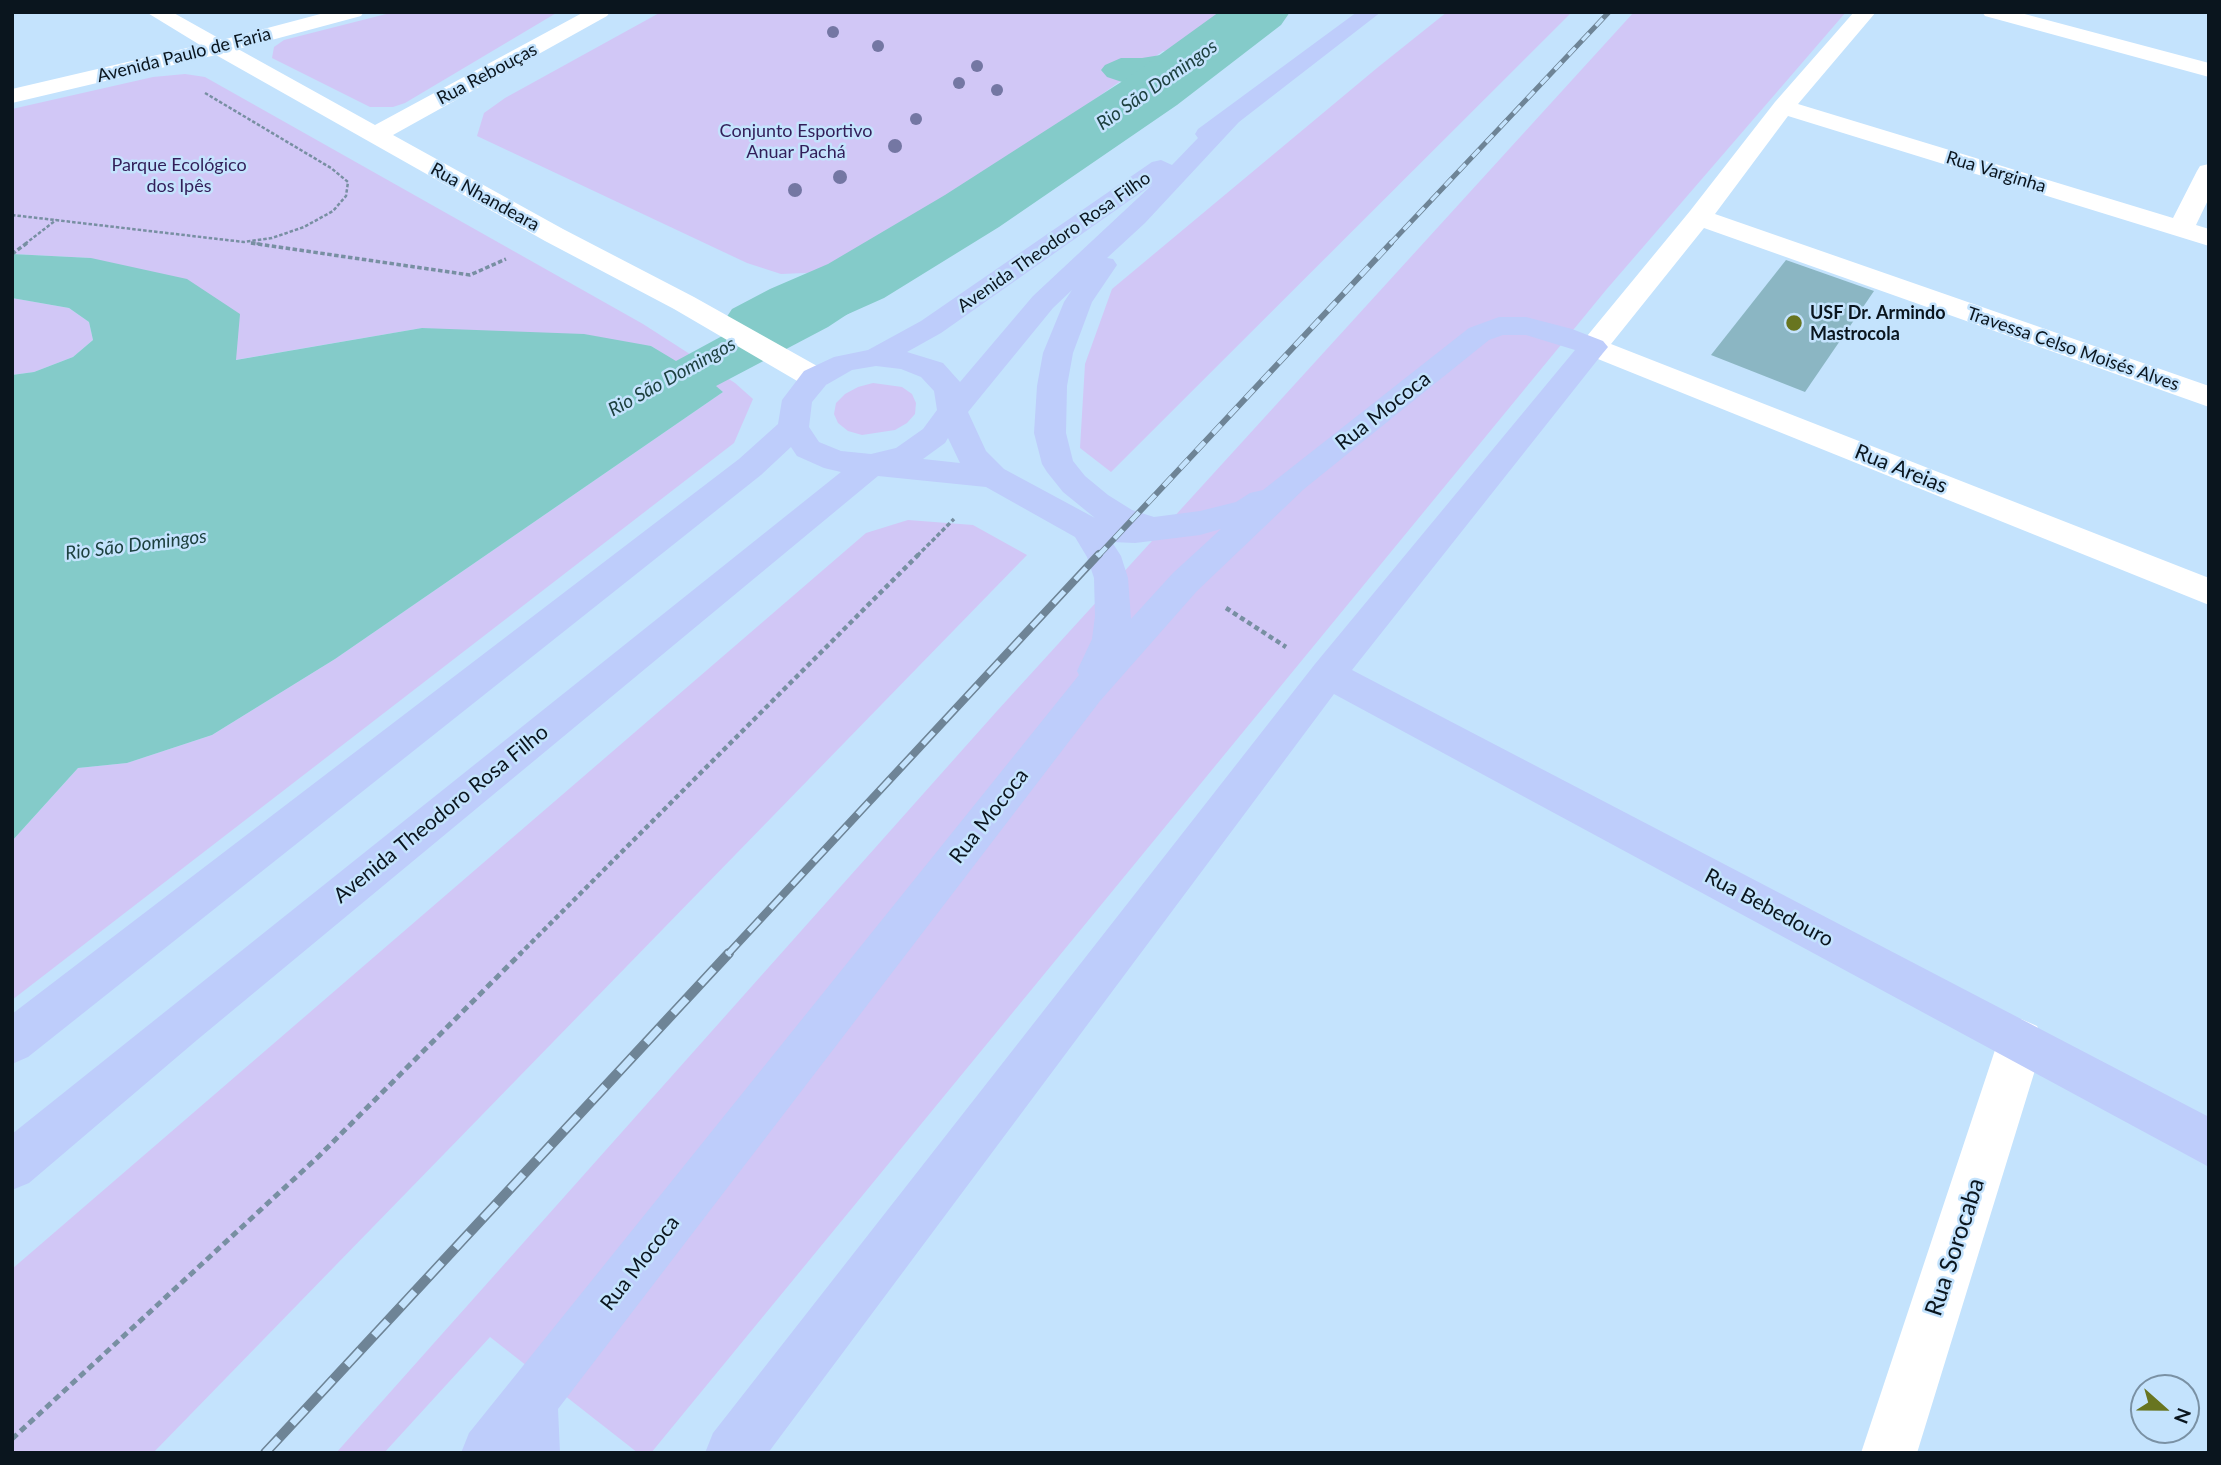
<!DOCTYPE html>
<html>
<head>
<meta charset="utf-8">
<style>
	body { margin:0 }
	#map { position:relative; width:2221px; height:1465px; overflow:hidden; background:#c4e3fd; font-family:Lato,sans-serif }
	canvas { display:block }
	.frame { position:absolute; inset:0; border:14px solid #0a151e; pointer-events:none }
	.north { position:absolute; left:2130px; top:1374px; width:70px; height:70px; box-sizing:border-box; background:#c4e3fd; border:2px solid #7a91a4; border-radius:50%; rotate:111deg; font-size:19px; font-weight:700; line-height:28px; text-align:center; color:#0a151e }
	.north::after { content:''; display:block; margin:auto; width:24px; height:32px; background:#687520; clip-path:polygon(50% 0,100% 100%,50% 72%,0 100%) }
</style>
</head>
<body>
<div id="map">
<canvas width="2221" height="1465"></canvas>
<div class="frame"></div>
<div class="north">N</div>
</div>
<script>
const context = document.querySelector('canvas').getContext('2d');
context.lineJoin = 'round';
function paint(path, color) { context.fillStyle = color; context.fill(path, 'evenodd'); }
const poly = rows => new Path2D(rows.map(r => 'M' + r).join(''));
function stroke(path, color, width, dash) { context.strokeStyle = color; context.lineWidth = width; context.lineCap = dash ? 'butt' : 'round'; context.setLineDash(dash || []); context.stroke(path); }
function write(font, color, halo, rows, align = 'center') {
  context.font = font + ' Lato,sans-serif'; context.lineWidth = 5; context.setLineDash([]); context.textBaseline = 'middle'; context.strokeStyle = halo; context.fillStyle = color; for (const [text, x, y, turn = 0] of rows) {
    context.save(); context.translate(x, y); context.rotate((+turn || 0) * Math.PI / 180); context.textAlign = isNaN(turn) ? turn : align; if (halo) context.strokeText(text, 0, 0); context.fillText(text, 0, 0); context.restore();
  }
}
paint(poly([
	[394,12,558,12,405,103,393,107,370,107,272,58,274,47,284,40],
	[661,12,1236,12,1173,53,1163,51,931,215,829,272,781,274,747,263,477,136,484,113,505,98],
	[1447,12,1572,12,1111,472,1080,448,1085,364,1112,289,1377,68],
	[1634,12,1846,12,1606,290,651,1453,638,1453,490,1337,384,1453,336,1453,997,711],
	[185,74,205,77,643,324,735,383,753,399,734,443,12,1000,12,841,78,768,127,763,212,735,335,659,723,392,651,346,422,328,235,360,91,258,12,254,12,109,153,77],
	[12,298,69,308,89,322,93,340,73,357,34,372,12,375],
	[873,383,902,387,912,394,916,403,915,414,907,423,895,430,862,435,848,431,838,423,834,414,836,403,845,394,858,387],
	[908,520,973,525,1027,555,153,1453,12,1453,12,1269,866,533]
]), '#d1c7f6');
paint(poly([
	[1236,12,1279,12,1259,30,1265,36,1194,79,1084,158,828,327,716,386,723,392,335,659,212,735,127,763,78,768,12,841,12,375,34,372,73,357,93,340,89,322,69,308,12,298,12,254,91,258,187,279,240,314,236,360,422,328,584,334,651,346,676,361,785,302,811,294,906,253,937,230,976,191,1000,174,1022,170,1050,156,1070,140,1094,112,1117,96,1128,84,1107,77,1101,70,1105,65,1121,58,1142,58,1173,53]
]), '#84cbc9');
paint(poly([
	[1219,12,1290,12,1281,25,1177,105,999,227,884,298,828,323,792,345,762,352,732,345,720,327,732,309,770,289,828,264,945,195,1129,77,1219,12]
]), '#84cbc9');
paint(poly([
	[1786,260,1874,291,1805,392,1711,355]
]), '#8bb6c3');
stroke(poly([
	[12,215,244,242,272,238,304,227,333,211,346,196,348,182,331,168,205,93],
	[251,243,260,244],
	[25,244,56,220]
]), '#788fa2', 2.5, [3.5, 2]);
stroke(poly([
	[251,243,470,275,506,259],
	[12,254,27,243],
	[917,556,954,519]
]), '#788fa2', 3.5, [4.5, 2.5]);
stroke(poly([
	[1226,608,1286,647],
	[519,955,919,554]
]), '#788fa2', 4.5, [5, 3.5]);
stroke(poly([
	[12,1439,319,1156,521,953]
]), '#788fa2', 5, [7, 4.5]);
paint(poly([
	[146,12,172,12,222,40,328,12,364,12,361,16,238,49,375,125,584,12,610,12,607,16,393,135,563,229,694,297,826,371,830,378,826,385,815,387,804,385,674,309,545,241,216,55,12,103,12,89,200,45,146,12],
	[1854,12,1876,12,1798,104,2173,218,2197,171,2200,166,2209,164,2209,198,2196,225,2209,229,2209,246,1788,116,1715,214,2209,386,2209,407,1704,228,1611,344,2209,578,2209,605,1583,353,1578,347,1690,211,1775,102,1854,12],
	[1982,12,2017,12,2209,63,2209,77,1985,16,1982,12],
	[2021,1019,2037,1026,2044,1041,1917,1453,1861,1453,1998,1041,2005,1026,2021,1019]
]), '#fff');
paint(poly([
	[1357,12,1381,12,1239,122,1145,223,1107,258,1113,259,1117,265,1092,302,1073,353,1067,386,1066,433,1073,461,1085,476,1108,495,1132,510,1154,517,1200,511,1236,502,1250,493,1263,490,1469,328,1499,317,1526,317,1572,329,1603,341,1608,347,1603,353,1352,670,2209,1117,2209,1167,1334,694,768,1453,705,1453,713,1433,1315,664,1575,350,1526,335,1503,335,1489,340,1304,489,1197,591,1100,701,558,1409,560,1453,461,1453,469,1433,1079,675,1077,671,1092,639,1095,616,1094,578,1087,557,1075,537,986,487,878,476,197,1040,29,1183,12,1190,12,1134,841,472,824,468,797,456,791,447,761,475,28,1057,12,1064,12,1014,739,459,778,424,782,400,804,371,834,357,868,350,921,321,1152,162,1161,160,1172,165,1198,138,1195,134,1198,129,1357,12],
	[1153,184,1033,296,960,382,943,363,907,352,941,333,1153,184],
	[1072,290,1064,302,1043,353,1037,386,1034,433,1042,464,1047,472,1063,492,1095,518,1004,469,986,451,968,412,1053,308,1072,290],
	[876,366,901,369,921,377,934,391,937,410,923,429,896,448,871,454,841,451,819,442,809,427,812,402,826,385,852,370,876,366],
	[948,438,960,463,923,459,945,443,948,438],
	[1221,529,1173,573,1131,619,1128,578,1121,556,1112,542,1135,543,1200,535,1221,529]
]), '#becdfb');
const railFar3 = poly([
	[1390,244,1609,12]
]);
const railFar2 = poly([
	[1098,556,1391,243]
]);
const railFar1 = poly([
	[727,955,1099,554]
]);
const rail = poly([
	[265,1453,729,953]
]);
stroke(railFar3, '#6e8496', 5);
stroke(railFar2, '#6e8496', 6);
stroke(railFar1, '#6e8496', 8);
stroke(rail, '#6e8496', 10);
stroke(railFar3, '#c4e3fd', 3.5, [10]);
stroke(railFar2, '#c4e3fd', 4.5, [12]);
stroke(railFar1, '#c4e3fd', 5, [16]);
stroke(rail, '#c4e3fd', 7, [20]);
context.fillStyle = '#7477a3';
for (const [x, y, r] of [
	[833,32,6],
	[878,46,6],
	[977,66,6],
	[959,83,6],
	[997,90,6],
	[916,119,6],
	[895,146,7],
	[840,177,7],
	[795,190,7]
]) { context.beginPath(); context.arc(x, y, r, 0, 2 * Math.PI); context.fill(); }
for (const [x, y, r, color] of [
	[1794,323,9,"#687520"]
]) { const dot = new Path2D(); dot.arc(x, y, r, 0, 2 * Math.PI); context.fillStyle = color; context.fill(dot); stroke(dot, '#c4e3fd', 2.5); }
write('18px', '#0a151e', '#c4e3fd', [
	["Avenida Paulo de Faria",184,55,-14],
	["Rua Rebouças",487,74,-28],
	["Rua Varginha",1996,172,17],
	["Rua Nhandeara",485,197,29],
	["Avenida Theodoro Rosa Filho",1054,242,-35],
	["Travessa Celso Moisés Alves",2073,349,19]
]);
write('18px', '#321e59', '#c4e3fd', [
	["Conjunto Esportivo",796,131],
	["Anuar Pachá",796,152],
	["Parque Ecológico",179,165],
	["dos Ipês",179,186]
]);
write('bold 18px', '#0a151e', '#c4e3fd', [
	["USF Dr. Armindo",1810,313],
	["Mastrocola",1810,334]
], 'left');
write('italic 19px', '#1d403f', '#c4e3fd', [
	["Rio São Domingos",1157,85,-35],
	["Rio São Domingos",672,377,-29],
	["Rio São Domingos",136,545,-7]
]);
write('21px', '#0a151e', '#c4e3fd', [
	["Rua Mococa",1383,411,-38],
	["Rua Areias",1901,469,22],
	["Avenida Theodoro Rosa Filho",441,814,-39],
	["Rua Mococa",989,816,-52],
	["Rua Bebedouro",1769,908,28],
	["Rua Mococa",640,1263,-52]
]);
write('24px', '#0a151e', '#c4e3fd', [
	["Rua Sorocaba",1955,1247,-72]
]);
</script>
</body>
</html>
